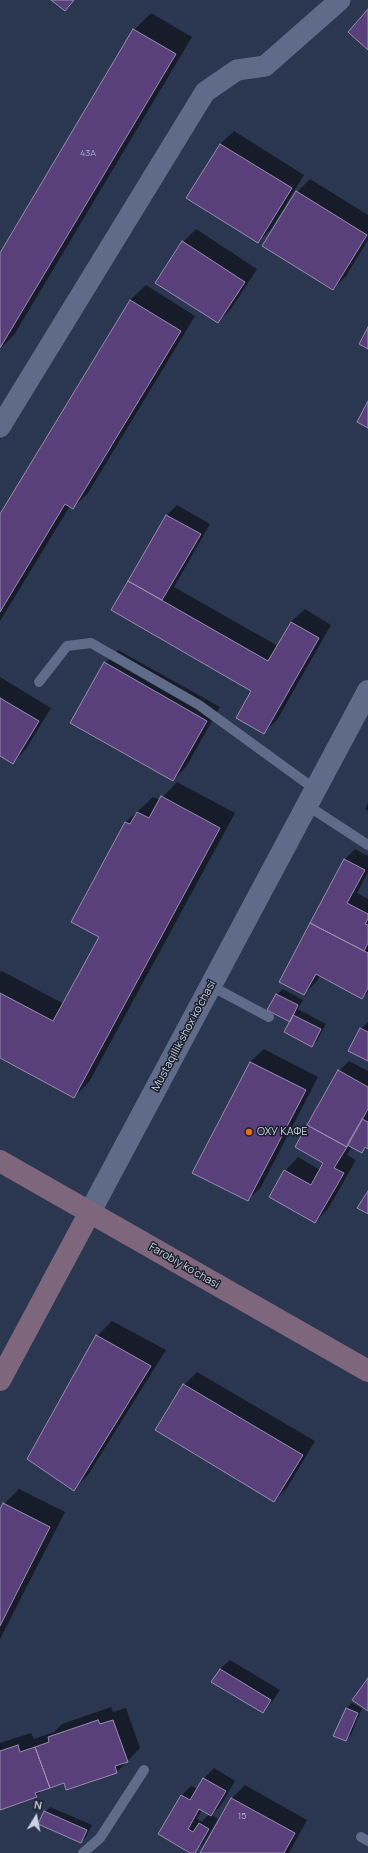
<!DOCTYPE html>
<html>
<head>
<meta charset="utf-8">
<style>
	body { margin:0 }
	#map { position:relative; width:368px; height:1853px; overflow:hidden; background:#2b3650; font-family:Manrope,sans-serif }
	canvas { display:block }
	.north { position:absolute; left:16px; top:1797px; width:40px; height:40px; -webkit-text-stroke:3px #191e2a; paint-order:stroke; rotate:10deg; font-size:11px; font-weight:700; line-height:16px; text-align:center; color:#ccd4e4 }
	.north::after { content:''; display:block; margin:auto; width:14px; height:18px; background:#ccd4e4; clip-path:polygon(50% 0,100% 100%,50% 72%,0 100%) }
</style>
</head>
<body>
<div id="map">
<canvas width="368" height="1853"></canvas>
<div class="north">N</div>
</div>
<script>
const context = document.querySelector('canvas').getContext('2d');
context.lineJoin = 'round';
function paint(path, color) { context.fillStyle = color; context.fill(path, 'evenodd'); }
const poly = rows => new Path2D(rows.map(r => 'M' + r).join(''));
function stroke(path, color, width, dash) { context.strokeStyle = color; context.lineWidth = width; context.lineCap = dash ? 'butt' : 'round'; context.setLineDash(dash || []); context.stroke(path); }
function write(font, color, halo, rows, align = 'center') {
  context.font = font + ' Manrope,sans-serif'; context.lineWidth = 3; context.setLineDash([]); context.textBaseline = 'middle'; context.strokeStyle = halo; context.fillStyle = color; for (const [text, x, y, turn = 0] of rows) {
    context.save(); context.translate(x, y); context.rotate((+turn || 0) * Math.PI / 180); context.textAlign = isNaN(turn) ? turn : align; if (halo) context.strokeText(text, 0, 0); context.fillText(text, 0, 0); context.restore();
  }
}
paint(poly([
	[151,13,192,37,14,335,0,349,0,255,134,30],
	[234,131,304,175,271,229,258,242,220,144],
	[310,179,368,215,368,240,346,276,333,289,297,192],
	[196,229,257,269,231,309,218,322,183,242],
	[146,285,195,316,88,493,73,508,70,506,0,621,0,516,130,300],
	[177,505,210,524,174,587,278,646,291,622,305,609,331,625,277,720,263,733,253,690,112,609,167,515],
	[118,650,220,707,186,767,173,780,105,663],
	[0,677,51,708,26,749,13,763,0,755],
	[177,782,235,813,89,1082,74,1097,0,1057,0,972,2,971,64,1004,100,936,72,921,126,822,153,797,160,800],
	[368,803,368,811,365,809],
	[355,849,368,856,368,872,357,893,368,899,368,992,362,998,320,975,317,981,304,994,311,923,345,859],
	[283,989,303,1000,298,1009,326,1024,317,1041,312,1046,291,1021,269,1010,277,994],
	[368,1022,368,1060,361,1029],
	[264,1049,318,1077,261,1187,248,1200,250,1062],
	[349,1061,368,1071,368,1148,366,1147,362,1152,352,1146,347,1155,356,1160,328,1209,315,1222,271,1197,285,1171,298,1157,320,1170,324,1162,296,1146,339,1071],
	[112,1321,166,1350,88,1475,73,1490,97,1336],
	[197,1372,315,1441,287,1488,274,1501,184,1385],
	[19,1489,65,1512,0,1639,0,1512,4,1504],
	[230,1660,280,1690,272,1702,262,1712,220,1669],
	[352,1703,362,1708,351,1735,346,1740,346,1709],
	[111,1707,113,1712,126,1708,140,1748,117,1772,65,1782,42,1790,36,1796,0,1809,0,1743,31,1733,34,1739,54,1732,62,1724],
	[214,1768,235,1781,221,1805,212,1815,218,1819,203,1844,192,1853,181,1796,191,1786,198,1789,204,1778],
	[202,1810,209,1814,202,1822,197,1819],
	[245,1785,307,1820,289,1853,201,1853,232,1798],
	[50,1807,92,1825,86,1837,81,1842,45,1812]
]), '#0007');
const building = poly([
	[51,0,74,0,65,11,51,0],
	[368,9,368,50,348,32,368,9],
	[133,29,176,54,0,348,0,253,133,29],
	[220,144,292,188,258,243,186,198,220,144],
	[296,191,367,235,333,290,262,246,296,191],
	[182,241,245,282,218,323,155,283,182,241],
	[130,300,181,331,73,509,65,504,0,612,0,514,130,300],
	[368,327,368,349,359,344,368,327],
	[368,401,368,428,357,422,368,401],
	[166,515,201,534,162,600,128,581,166,515],
	[128,581,268,661,291,622,319,638,264,734,236,718,251,691,111,610,128,581],
	[104,662,207,721,173,781,70,723,104,662],
	[0,698,39,721,13,764,0,756,0,698],
	[161,796,220,828,74,1098,0,1058,0,993,53,1021,99,937,71,922,125,822,130,824,137,812,149,818,161,796],
	[344,859,365,870,347,903,368,914,368,919,365,924,368,925,368,943,364,951,310,923,344,859],
	[310,923,368,953,368,988,362,999,316,974,304,995,279,982,310,923],
	[276,994,298,1005,290,1022,267,1010,276,994],
	[293,1015,321,1029,312,1047,284,1032,293,1015],
	[360,1028,368,1032,368,1061,348,1051,360,1028],
	[250,1062,306,1090,248,1201,192,1173,250,1062],
	[338,1070,368,1087,368,1109,347,1147,307,1125,338,1070],
	[362,1119,368,1122,368,1149,365,1147,362,1153,347,1145,362,1119],
	[307,1125,347,1147,334,1168,344,1173,315,1223,269,1197,284,1170,311,1185,323,1163,295,1147,307,1125],
	[368,1191,368,1214,357,1208,368,1191],
	[96,1335,151,1366,74,1491,27,1459,96,1335],
	[183,1384,303,1455,274,1502,155,1430,183,1384],
	[3,1503,50,1527,0,1626,0,1509,3,1503],
	[220,1669,271,1700,263,1713,211,1682,220,1669],
	[368,1678,368,1711,352,1700,368,1678],
	[346,1708,358,1713,346,1741,333,1736,346,1708],
	[98,1720,100,1724,113,1720,128,1762,115,1766,117,1773,66,1790,64,1783,50,1788,35,1747,49,1742,48,1737,98,1720],
	[18,1745,20,1752,35,1747,50,1788,35,1793,37,1797,0,1810,0,1751,18,1745],
	[203,1778,226,1791,211,1816,199,1809,188,1829,193,1832,199,1823,209,1829,195,1853,190,1853,158,1834,181,1795,190,1800,203,1778],
	[231,1798,295,1833,284,1853,200,1853,231,1798],
	[44,1811,87,1830,81,1843,38,1824,44,1811]
]);
paint(building, '#59407b');
stroke(building, '#988dad', 1);
stroke(poly([
	[39,682,67,646,91,643,199,705,316,790],
	[308,806,368,845],
	[211,986,269,1017],
	[361,1837,368,1841],
	[83,1853,100,1838,144,1770]
]), '#5f6b89', 10);
stroke(poly([
	[0,427,205,92,237,70,265,66,340,0]
]), '#5f6b89', 21);
stroke(poly([
	[90,1212,368,691]
]), '#5f6b89', 22);
stroke(poly([
	[0,1161,368,1371],
	[0,1380,90,1212]
]), '#7e667c', 22);
for (const [x, y, r, color] of [
	[249,1132,4,"#e8710a"]
]) { const dot = new Path2D(); dot.arc(x, y, r, 0, 2 * Math.PI); context.fillStyle = color; context.fill(dot); stroke(dot, '#191e2a', 1.5); }
write('9px', '#afafca', null, [
	["43А",88,153],
	["15",242,1816]
]);
write('11px', '#ccd4e4', '#191e2a', [
	["Mustaqillik shox ko'chasi",184,1036,-62],
	["Farobiy ko'chasi",184,1266,30]
]);
write('11px', '#ccd4e4', '#191e2a', [
	["ОХУ КАФЕ",257,1132]
], 'left');
</script>
</body>
</html>
